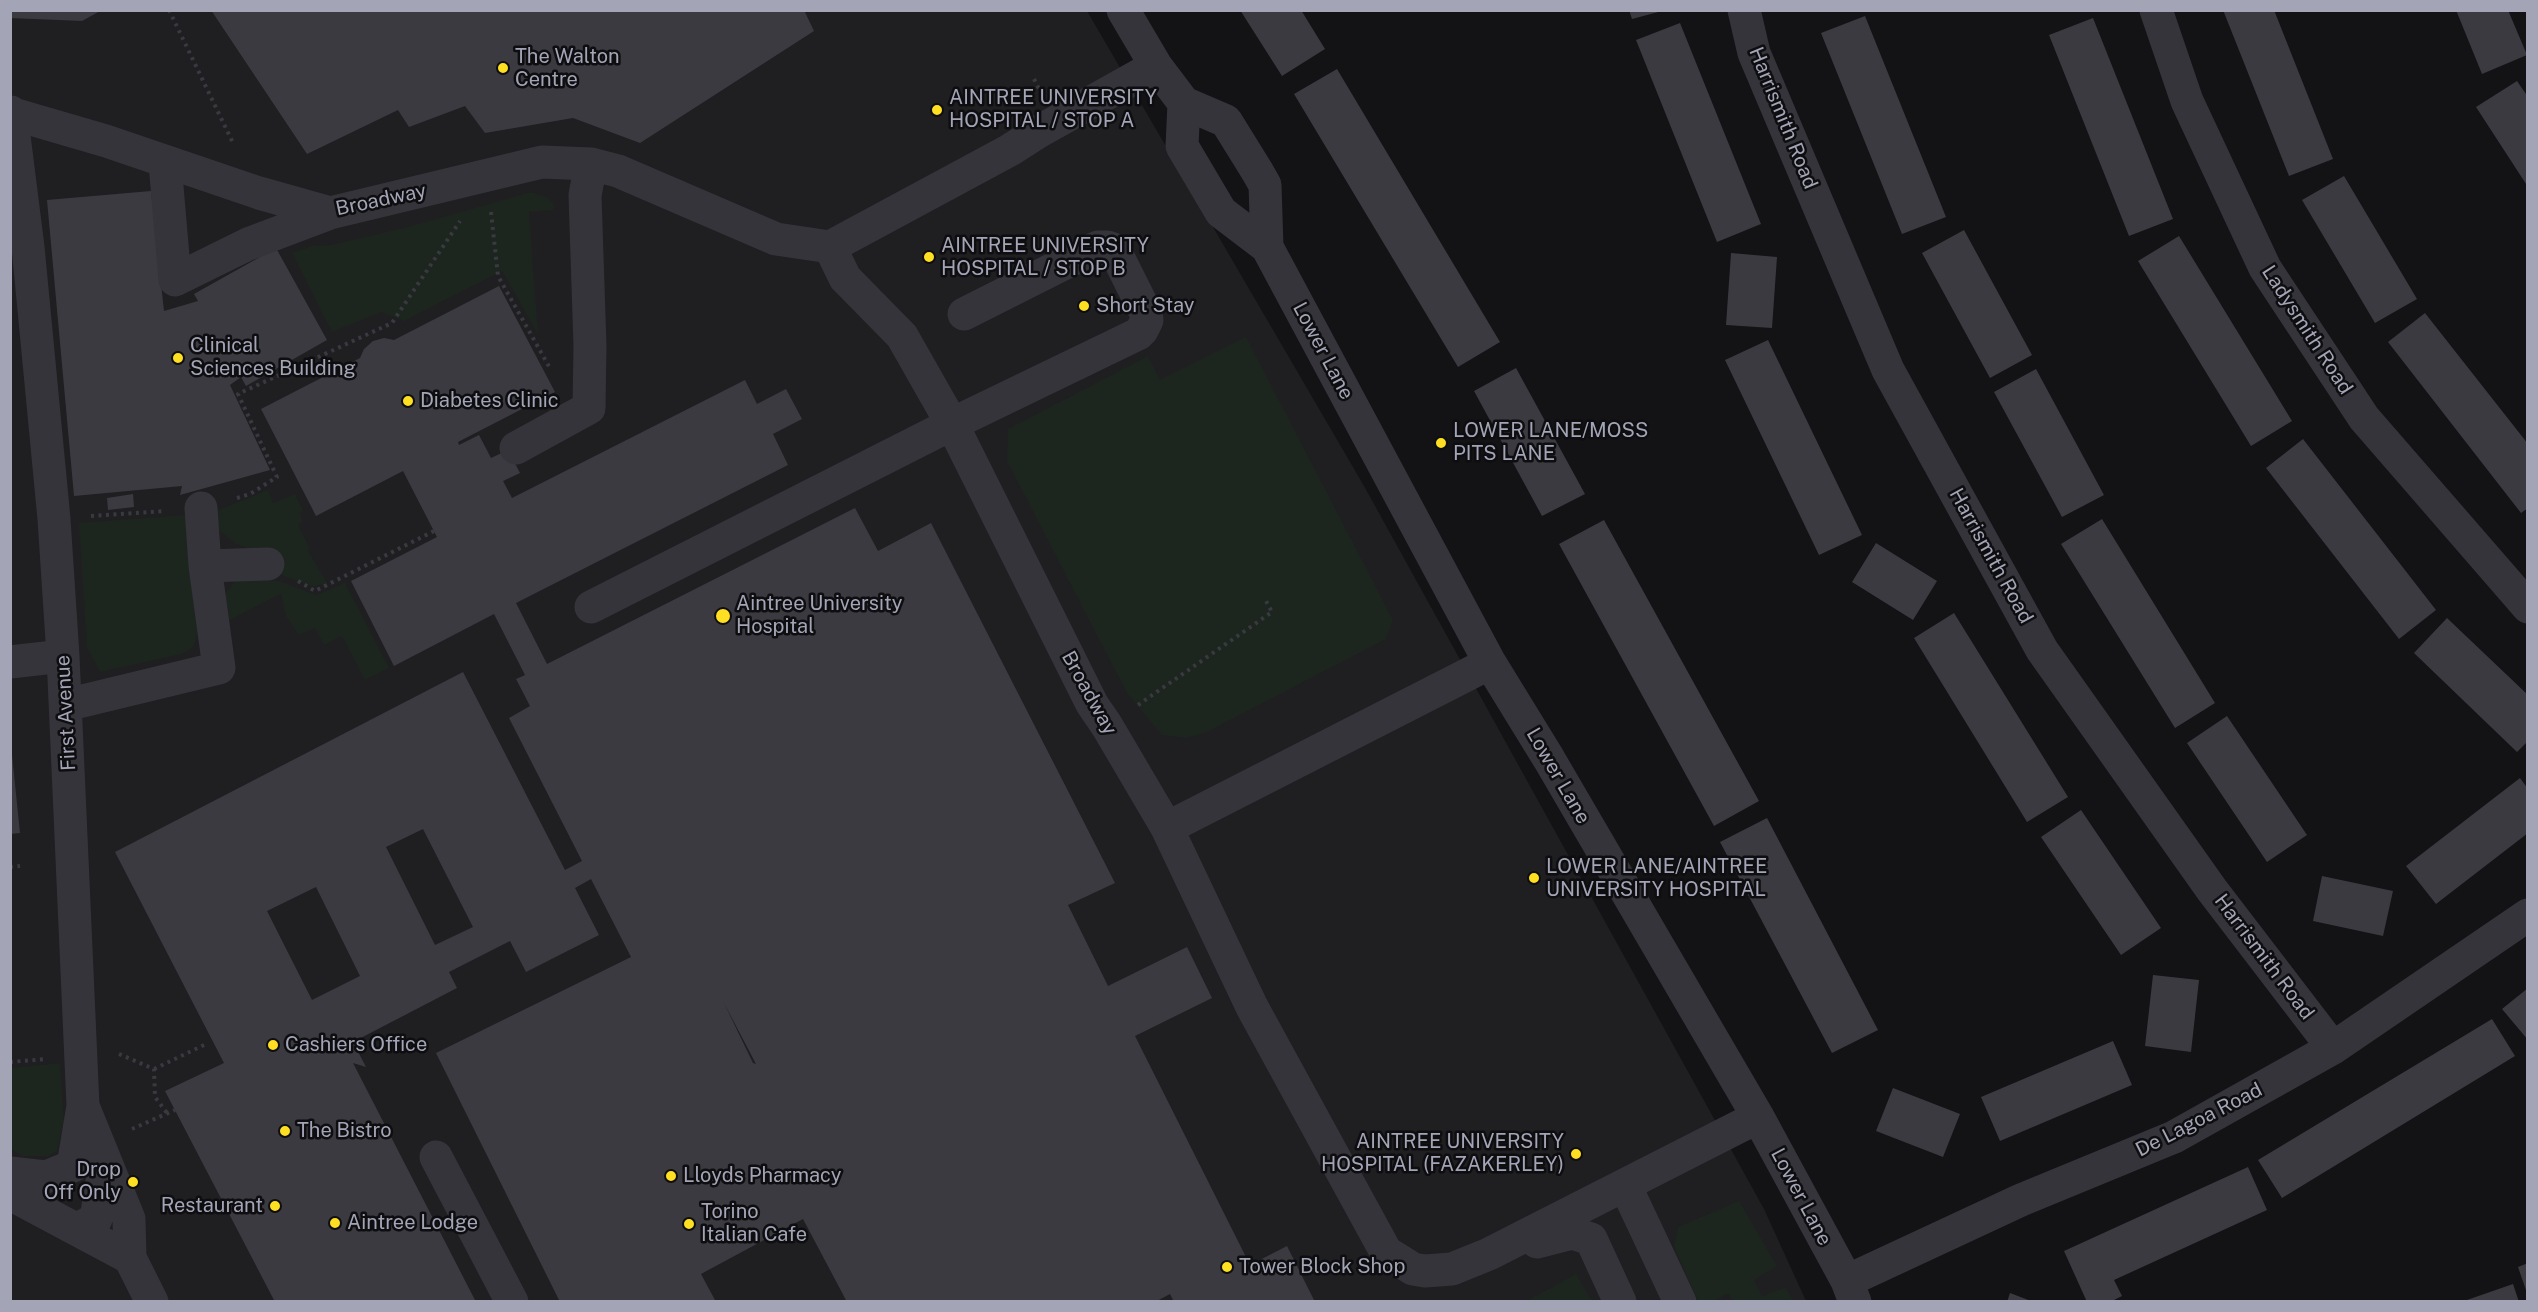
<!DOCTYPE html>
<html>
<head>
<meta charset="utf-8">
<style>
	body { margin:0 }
	#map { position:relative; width:2538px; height:1312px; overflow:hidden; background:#131315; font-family:"Public Sans",sans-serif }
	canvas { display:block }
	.frame { position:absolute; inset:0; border:12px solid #a3a5b7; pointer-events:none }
</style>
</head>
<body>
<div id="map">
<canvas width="2538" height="1312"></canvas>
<div class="frame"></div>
</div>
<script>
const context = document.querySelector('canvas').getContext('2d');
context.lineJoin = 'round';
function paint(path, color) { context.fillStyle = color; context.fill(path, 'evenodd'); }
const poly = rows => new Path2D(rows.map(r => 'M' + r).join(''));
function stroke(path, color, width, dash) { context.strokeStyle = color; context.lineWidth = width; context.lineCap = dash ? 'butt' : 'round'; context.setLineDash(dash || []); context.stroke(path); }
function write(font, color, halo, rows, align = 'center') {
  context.font = font + ' "Public Sans",sans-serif'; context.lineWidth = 5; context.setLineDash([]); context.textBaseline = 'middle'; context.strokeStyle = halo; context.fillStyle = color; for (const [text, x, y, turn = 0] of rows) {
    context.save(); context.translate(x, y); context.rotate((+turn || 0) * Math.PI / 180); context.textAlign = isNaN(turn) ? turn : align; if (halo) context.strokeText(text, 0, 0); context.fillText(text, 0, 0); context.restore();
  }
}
paint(poly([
	[10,11,1087,11,1364,486,1764,1209,1806,1301,11,1301]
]), '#1f1f22');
paint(poly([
	[531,192,547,197,554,205,553,210,529,212,538,334,502,271,404,321,381,312,332,332,292,253,312,246,331,245,408,227],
	[1246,337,1393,620,1386,639,1207,732,1187,738,1162,735,1127,693,1007,461,1008,429,1148,356,1160,380],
	[268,490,273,503,295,494,303,510,300,512,302,522,298,524,310,549,308,551,327,583,314,587,276,573,248,548,236,544,215,527,208,514],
	[186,515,197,620,197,636,193,647,182,654,100,672,87,647,79,523],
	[261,579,279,581,316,595,345,583,389,668,365,680,342,636,324,645,315,628,299,635,286,616,281,594,224,623,223,600,227,591,236,581],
	[60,1063,64,1120,57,1151,49,1156,22,1156,11,1149,10,1068],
	[1739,1201,1777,1266,1754,1280,1762,1296,1786,1287,1793,1301,1733,1301,1728,1293,1714,1301,1698,1301,1674,1247,1678,1227],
	[1576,1274,1592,1301,1528,1301,1534,1297]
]), '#1d251f');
paint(poly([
	[10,10,102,10,82,21,10,18],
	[211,10,804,10,814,31,640,143,573,118,485,133,465,106,409,127,398,110,307,154],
	[1240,10,1301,10,1325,49,1282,76],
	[1629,10,1662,10,1662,11,1632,19],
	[2223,10,2274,10,2333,159,2289,176],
	[2456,10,2508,10,2527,55,2482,74],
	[1865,16,1946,217,1902,234,1821,33],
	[2093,18,2173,219,2129,236,2049,35],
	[1680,23,1761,224,1717,242,1636,40],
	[1337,69,1500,342,1458,367,1294,94],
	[2517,81,2528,97,2528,187,2476,107],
	[2344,176,2417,299,2375,323,2302,200],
	[151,191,164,311,198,301,194,294,276,248,327,340,246,386,241,377,230,385,270,470,180,495,182,486,74,496,47,200],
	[1964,230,2032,355,1990,378,1922,253],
	[2179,236,2292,421,2251,446,2138,261],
	[1731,253,1777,257,1772,328,1726,325],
	[499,286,555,392,458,442,459,445,479,435,491,458,508,450,520,473,503,481,512,498,745,380,757,404,786,389,802,419,773,434,788,465,516,603,547,664,855,508,878,551,931,523,1115,883,1068,905,1108,986,1187,947,1212,998,1135,1036,1250,1265,1287,1246,1315,1302,1174,1302,1170,1294,1155,1302,847,1302,803,1219,701,1274,716,1302,560,1302,436,1053,631,957,591,879,575,888,599,935,526,972,510,941,449,972,457,988,353,1042,366,1067,353,1063,476,1302,275,1302,165,1091,224,1063,115,852,463,672,565,870,582,861,509,718,530,706,516,679,525,675,494,614,394,666,351,581,437,537,403,471,316,516,261,409,360,358,364,349,373,341,384,338,394,340],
	[423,829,473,927,435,945,386,847],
	[316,887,360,976,312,1000,267,911],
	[724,1003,756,1064,753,1063],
	[2425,313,2528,444,2528,508,2521,513,2388,342],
	[1768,340,1862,535,1819,555,1725,360],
	[1516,368,1585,494,1542,516,1474,391],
	[2036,369,2104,495,2062,517,1994,392],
	[2303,439,2436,610,2399,639,2266,468],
	[133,494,134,507,108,510,107,498],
	[2102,519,2215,703,2175,728,2061,544],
	[1604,520,1759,801,1714,826,1559,544],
	[1876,543,1937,581,1913,620,1852,582],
	[1954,613,2068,797,2027,822,1914,638],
	[2447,618,2528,695,2528,741,2517,752,2414,653],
	[2227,716,2307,835,2267,862,2187,743],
	[10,735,20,833,10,834],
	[2520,778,2528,789,2528,833,2436,904,2406,866],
	[2081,810,2161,928,2121,955,2041,837],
	[1767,818,1878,1030,1832,1053,1720,842],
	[2322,876,2393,891,2383,936,2313,921],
	[2153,975,2199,980,2191,1052,2145,1046],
	[2528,988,2528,1040,2502,1009],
	[2492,1019,2515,1056,2282,1198,2258,1160],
	[2113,1041,2132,1085,2000,1141,1981,1097],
	[1893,1088,1960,1114,1943,1157,1876,1131],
	[2248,1167,2267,1210,2114,1280,2122,1296,2110,1302,2087,1302,2064,1251],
	[2528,1263,2528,1293,2527,1293,2518,1267],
	[2513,1284,2519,1302,2464,1302,2464,1301],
	[2010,1293,2031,1301,2031,1302,2007,1302]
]), '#3a3a40');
stroke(poly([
	[169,10,234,145],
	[1034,79,1039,89],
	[491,212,498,276,551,370],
	[237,498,250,494,277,477,238,394,392,323,460,221],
	[91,516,165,511],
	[298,581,315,591,434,531],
	[1138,705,1272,612,1266,601],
	[10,867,20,866],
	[119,1054,154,1069,155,1097,167,1113],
	[10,1062,46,1059],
	[154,1069,206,1044],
	[132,1129,175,1110]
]), '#393a41', 4, [3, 4.5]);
stroke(poly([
	[1123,10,1156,66,1184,103,1226,121,1257,171,1265,185,1267,247],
	[1744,10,1754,53,1888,370,2042,650,2212,890,2333,1048],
	[2156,10,2187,101,2265,268,2364,418,2528,607],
	[1184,103,1182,146,1221,212,1267,247,1490,663,1549,759,1758,1117,1847,1281,1855,1302],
	[11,112,28,247,54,519,63,656,83,1106,129,1219,130,1258,152,1302],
	[10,113,106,141,259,193,330,213,542,162,591,164,618,171,776,239,830,247,1010,150,1038,132,1156,66],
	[165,163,175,280,248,244,330,213],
	[830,247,845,278,902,336,952,424,1092,704,1107,726,1167,828,1252,1007,1386,1252,1413,1269,1425,1271,1452,1269,1489,1254,1758,1117],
	[516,448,589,408,590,346,585,195,591,164],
	[205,566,268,564],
	[591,607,952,424,1138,334,1142,330,1147,320,1146,313,1116,253,1113,249,1107,247,1098,247,1087,252,964,314],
	[10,662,63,656],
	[66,705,219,668,205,566,201,508],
	[1167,828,1490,663],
	[436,1157,512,1302],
	[10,1173,46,1177,73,1166,83,1106],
	[1625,1185,1680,1302],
	[10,1194,130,1258],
	[77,1229,96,1219,105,1162],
	[1537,1242,1572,1233,1591,1239,1620,1302],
	[1847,1281,2021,1200,2174,1137,2333,1048,2528,915]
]), '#34343a', 33);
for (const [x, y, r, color] of [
	[503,68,6,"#ffdf21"],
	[937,110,6,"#ffdf21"],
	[929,257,6,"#ffdf21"],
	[1084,306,6,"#ffdf21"],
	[178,358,6,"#ffdf21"],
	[408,401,6,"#ffdf21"],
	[1441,443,6,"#ffdf21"],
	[723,616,8,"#ffdf21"],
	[1534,878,6,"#ffdf21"],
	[273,1045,6,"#ffdf21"],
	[285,1131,6,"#ffdf21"],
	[1576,1154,6,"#ffdf21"],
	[671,1176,6,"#ffdf21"],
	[133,1182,6,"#ffdf21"],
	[275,1206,6,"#ffdf21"],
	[335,1223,6,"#ffdf21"],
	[689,1224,6,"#ffdf21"],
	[1227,1267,6,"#ffdf21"]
]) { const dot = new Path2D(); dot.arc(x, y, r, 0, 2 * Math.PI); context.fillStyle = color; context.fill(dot); stroke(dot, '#0e0e10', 2); }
write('20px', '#a3a5b7', '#0e0e10', [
	["The Walton",515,57],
	["Centre",515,80],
	["AINTREE UNIVERSITY",949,98],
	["HOSPITAL / STOP A",949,121],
	["AINTREE UNIVERSITY",941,246],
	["HOSPITAL / STOP B",941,269],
	["Short Stay",1096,306],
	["Clinical",190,346],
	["Sciences Building",190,369],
	["Diabetes Clinic",420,401],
	["LOWER LANE/MOSS",1453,431],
	["PITS LANE",1453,454],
	["Aintree University",736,604],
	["Hospital",736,627],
	["LOWER LANE/AINTREE",1546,867],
	["UNIVERSITY HOSPITAL",1546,890],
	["Cashiers Office",285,1045],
	["The Bistro",297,1131],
	["AINTREE UNIVERSITY",1564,1142,"right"],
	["HOSPITAL (FAZAKERLEY)",1564,1165,"right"],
	["Drop",121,1170,"right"],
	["Off Only",121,1193,"right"],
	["Lloyds Pharmacy",683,1176],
	["Restaurant",263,1206,"right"],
	["Torino",701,1212],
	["Italian Cafe",701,1235],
	["Aintree Lodge",347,1223],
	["Tower Block Shop",1239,1267]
], 'left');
write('20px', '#a3a5b7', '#0e0e10', [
	["Harrismith Road",1783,118,68],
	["Broadway",381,200,-12],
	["Ladysmith Road",2307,330,57],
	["Lower Lane",1323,351,62],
	["Harrismith Road",1991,556,61],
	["Broadway",1089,693,61],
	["First Avenue",66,713,-93],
	["Lower Lane",1558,776,60],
	["Harrismith Road",2264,957,53],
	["De Lagoa Road",2199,1120,-27],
	["Lower Lane",1801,1197,62]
]);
</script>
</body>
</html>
